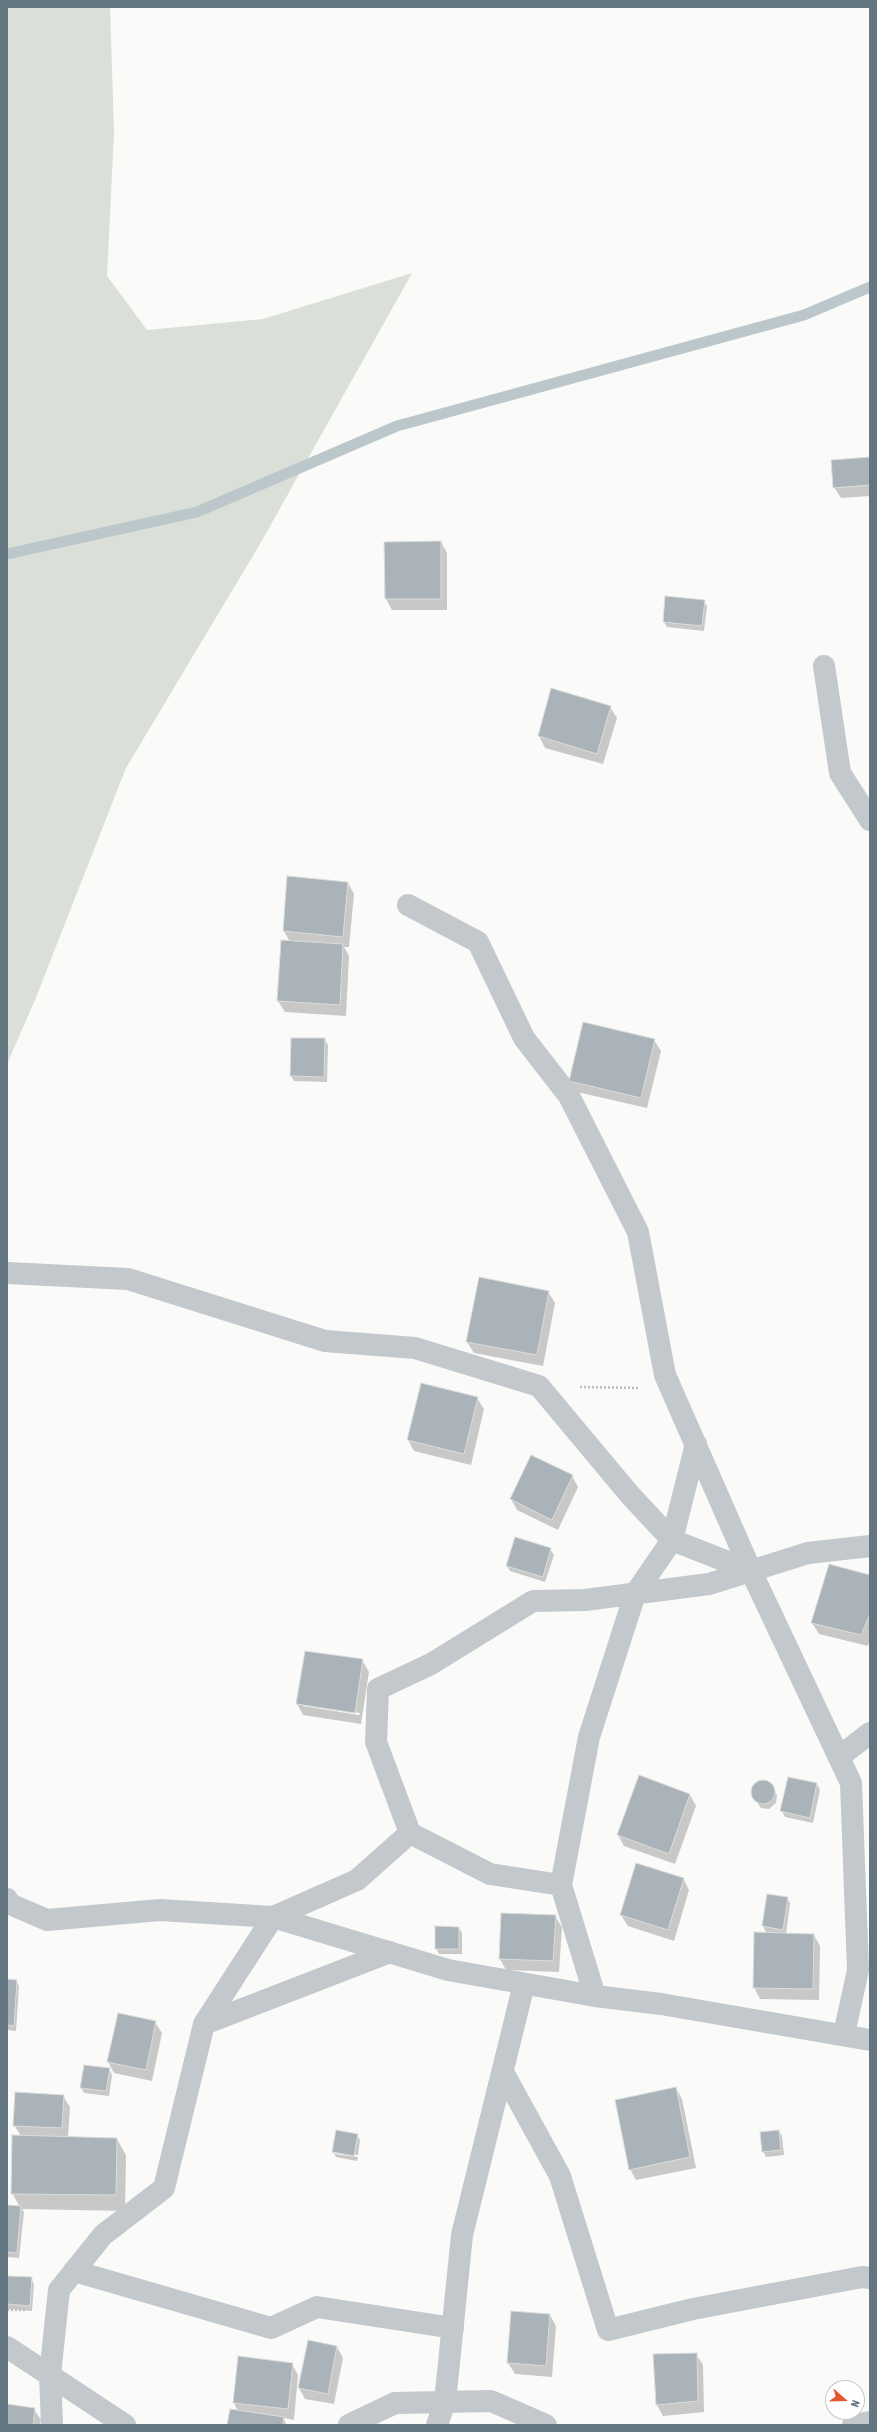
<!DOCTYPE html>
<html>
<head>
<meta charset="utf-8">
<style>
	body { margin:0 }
	#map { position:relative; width:877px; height:2432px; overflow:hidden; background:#fafaf8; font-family:"Asap Condensed",sans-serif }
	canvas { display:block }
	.frame { position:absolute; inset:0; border:8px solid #657683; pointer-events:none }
	.north { position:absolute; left:825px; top:2380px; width:40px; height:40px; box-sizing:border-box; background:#fff; border:1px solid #c1c8cd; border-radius:50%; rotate:110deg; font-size:11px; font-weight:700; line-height:16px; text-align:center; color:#657683 }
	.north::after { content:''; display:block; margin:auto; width:14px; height:18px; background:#e4572e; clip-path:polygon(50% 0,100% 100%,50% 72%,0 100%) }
</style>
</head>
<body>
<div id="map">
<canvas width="877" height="2432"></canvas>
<div class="frame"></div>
<div class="north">N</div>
</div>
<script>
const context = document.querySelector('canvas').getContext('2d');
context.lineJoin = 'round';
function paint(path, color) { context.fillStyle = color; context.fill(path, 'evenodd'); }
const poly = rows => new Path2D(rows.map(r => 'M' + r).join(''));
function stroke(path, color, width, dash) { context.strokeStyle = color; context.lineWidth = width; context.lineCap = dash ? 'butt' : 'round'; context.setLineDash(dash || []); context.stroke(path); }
paint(poly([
	[7,7,110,7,114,132,107,276,147,330,263,319,412,273,260,544,126,768,35,1000,7,1064]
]), '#dadfd7');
paint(poly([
	[870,458,870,496,841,498,834,487],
	[441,542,447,553,447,610,392,610,386,599],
	[704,601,707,606,704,631,667,627,664,622],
	[552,690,610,707,617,718,603,764,545,748,539,736],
	[348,883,354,894,349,947,344,947,349,956,346,1016,285,1012,278,1001,282,941,290,942,284,931],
	[324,1039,328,1045,327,1082,294,1081,291,1076],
	[654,1040,661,1051,647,1108,577,1092,570,1081],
	[548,1292,555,1303,543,1366,474,1353,467,1342],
	[477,1398,484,1409,471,1465,414,1451,408,1440],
	[572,1476,578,1487,558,1530,517,1510,511,1499],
	[550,1549,554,1555,545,1582,510,1571,507,1566],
	[870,1576,870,1639,868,1646,819,1634,812,1623],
	[362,1660,369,1672,361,1724,303,1715,297,1704],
	[303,1704,360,1713,359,1715,303,1706],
	[789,1778,817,1784,820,1790,813,1823,785,1817,782,1811],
	[759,1781,768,1782,777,1795,776,1803,769,1809,761,1808,752,1795,753,1787],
	[690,1795,696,1806,675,1864,624,1846,618,1835],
	[683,1878,689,1890,674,1941,628,1926,621,1915],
	[768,1895,787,1898,790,1903,786,1934,814,1935,820,1946,819,2000,760,1999,754,1987,767,1934,763,1926],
	[555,1916,562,1927,559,1972,506,1970,500,1959],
	[459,1928,462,1933,462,1954,439,1954,436,1948],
	[7,1980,16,1981,19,1986,16,2031,7,2030],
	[155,2022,162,2033,152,2081,114,2073,108,2062],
	[109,2069,112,2075,109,2096,84,2093,81,2087],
	[676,2088,682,2099,696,2168,636,2180,630,2169],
	[63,2096,70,2107,68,2137,117,2139,126,2155,125,2211,22,2209,24,2212,19,2258,7,2257,7,2206,20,2207,12,2193,21,2136,14,2125],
	[779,2131,782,2136,784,2155,766,2157,763,2151],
	[357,2135,360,2140,358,2155,335,2151,335,2154,358,2157,357,2161,336,2157,333,2152],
	[7,2277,31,2278,34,2284,32,2311,7,2309],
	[550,2315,556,2326,552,2377,515,2374,508,2363],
	[337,2347,343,2358,334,2404,305,2399,299,2388],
	[696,2354,703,2365,704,2412,663,2416,657,2405,655,2355],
	[292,2364,298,2375,294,2420,284,2418,286,2425,228,2425,238,2411,234,2403],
	[7,2405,34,2409,41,2420,40,2425,7,2425]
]), '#0003');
stroke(poly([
	[7,554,197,512,397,426,804,315,870,287]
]), '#bbc7cb', 11);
const building = poly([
	[870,457,870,485,833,488,831,460,870,457],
	[441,541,441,599,385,599,384,542,441,541],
	[665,596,705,600,702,626,663,622,665,596],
	[551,688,611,706,597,754,538,736,551,688],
	[287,876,348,882,343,937,283,931,287,876],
	[281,940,343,944,340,1005,277,1001,281,940],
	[583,1022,655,1039,641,1098,569,1081,583,1022],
	[291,1038,325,1038,324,1077,290,1076,291,1038],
	[479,1277,549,1291,537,1355,466,1342,479,1277],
	[421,1383,478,1397,464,1454,407,1440,421,1383],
	[531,1455,573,1475,552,1520,510,1499,531,1455],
	[515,1537,551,1548,543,1577,506,1566,515,1537],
	[829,1564,870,1575,870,1614,861,1635,811,1623,829,1564],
	[305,1651,363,1659,355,1713,296,1704,305,1651],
	[639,1775,690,1794,669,1854,617,1835,639,1775],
	[788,1777,817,1783,810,1818,780,1811,788,1777],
	'751 1792a12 12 0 1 1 24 0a12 12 0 1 1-24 0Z',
	[636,1863,684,1878,668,1930,620,1915,636,1863],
	[767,1894,788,1897,783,1930,762,1926,767,1894],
	[501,1913,556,1915,553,1961,499,1959,501,1913],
	[435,1926,459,1927,459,1949,435,1949,435,1926],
	[754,1932,814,1934,813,1989,753,1988,754,1932],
	[7,1979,17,1980,14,2026,7,2025,7,1979],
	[118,2013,156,2021,146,2070,107,2062,118,2013],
	[84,2065,110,2068,106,2091,80,2088,84,2065],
	[676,2087,690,2157,629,2170,615,2100,676,2087],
	[15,2092,64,2095,62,2128,13,2126,15,2092],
	[336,2130,358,2134,354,2156,332,2152,336,2130],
	[779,2130,781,2150,762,2152,760,2132,779,2130],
	[12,2135,117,2138,116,2195,11,2194,12,2135],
	[7,2205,21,2206,17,2253,7,2252,7,2205],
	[7,2276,32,2277,30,2306,7,2304,7,2276],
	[511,2311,550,2314,546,2366,507,2363,511,2311],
	[308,2340,337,2346,328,2394,298,2388,308,2340],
	[697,2353,698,2401,656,2405,653,2354,697,2353],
	[238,2356,293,2363,288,2409,233,2403,238,2356],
	[7,2404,35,2408,33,2425,7,2425,7,2404],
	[230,2409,284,2417,283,2425,227,2425,230,2409]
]);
paint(building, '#aab3b9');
stroke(building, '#dcdcda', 1);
stroke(poly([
	[580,1387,639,1388],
	[7,2310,27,2310]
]), '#bbbfc2', 2.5, [2, 2]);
stroke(poly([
	[824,666,840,773,870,820],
	[408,905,478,942,524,1038,569,1096,638,1232,665,1375,751,1571,851,1783,858,1970,844,2034],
	[7,1273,128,1279,325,1341,415,1348,539,1386,630,1495,672,1540,751,1571],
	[839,1757,870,1733],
	[561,1885,589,1737,635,1594,672,1540,696,1444],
	[7,1899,10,1904,47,1920,160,1910,273,1917,448,1970,595,1996,661,2004,870,2040],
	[595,1996,561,1885,490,1874,410,1833,376,1742,378,1689,431,1664,533,1601,585,1600,709,1584,808,1553,870,1546],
	[204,2024,390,1952],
	[503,2072,560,2176,608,2330,693,2309,862,2277,870,2278],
	[74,2271,271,2328,317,2307,453,2328],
	[7,2347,125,2425],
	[52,2425,50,2375,59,2290,103,2235,164,2188,204,2024,273,1917,357,1880,410,1833],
	[349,2425,395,2403,491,2401,546,2425],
	[437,2425,445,2402,462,2235,524,1984],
	[853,2425,870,2422]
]), '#c3c8cc', 22);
</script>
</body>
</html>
